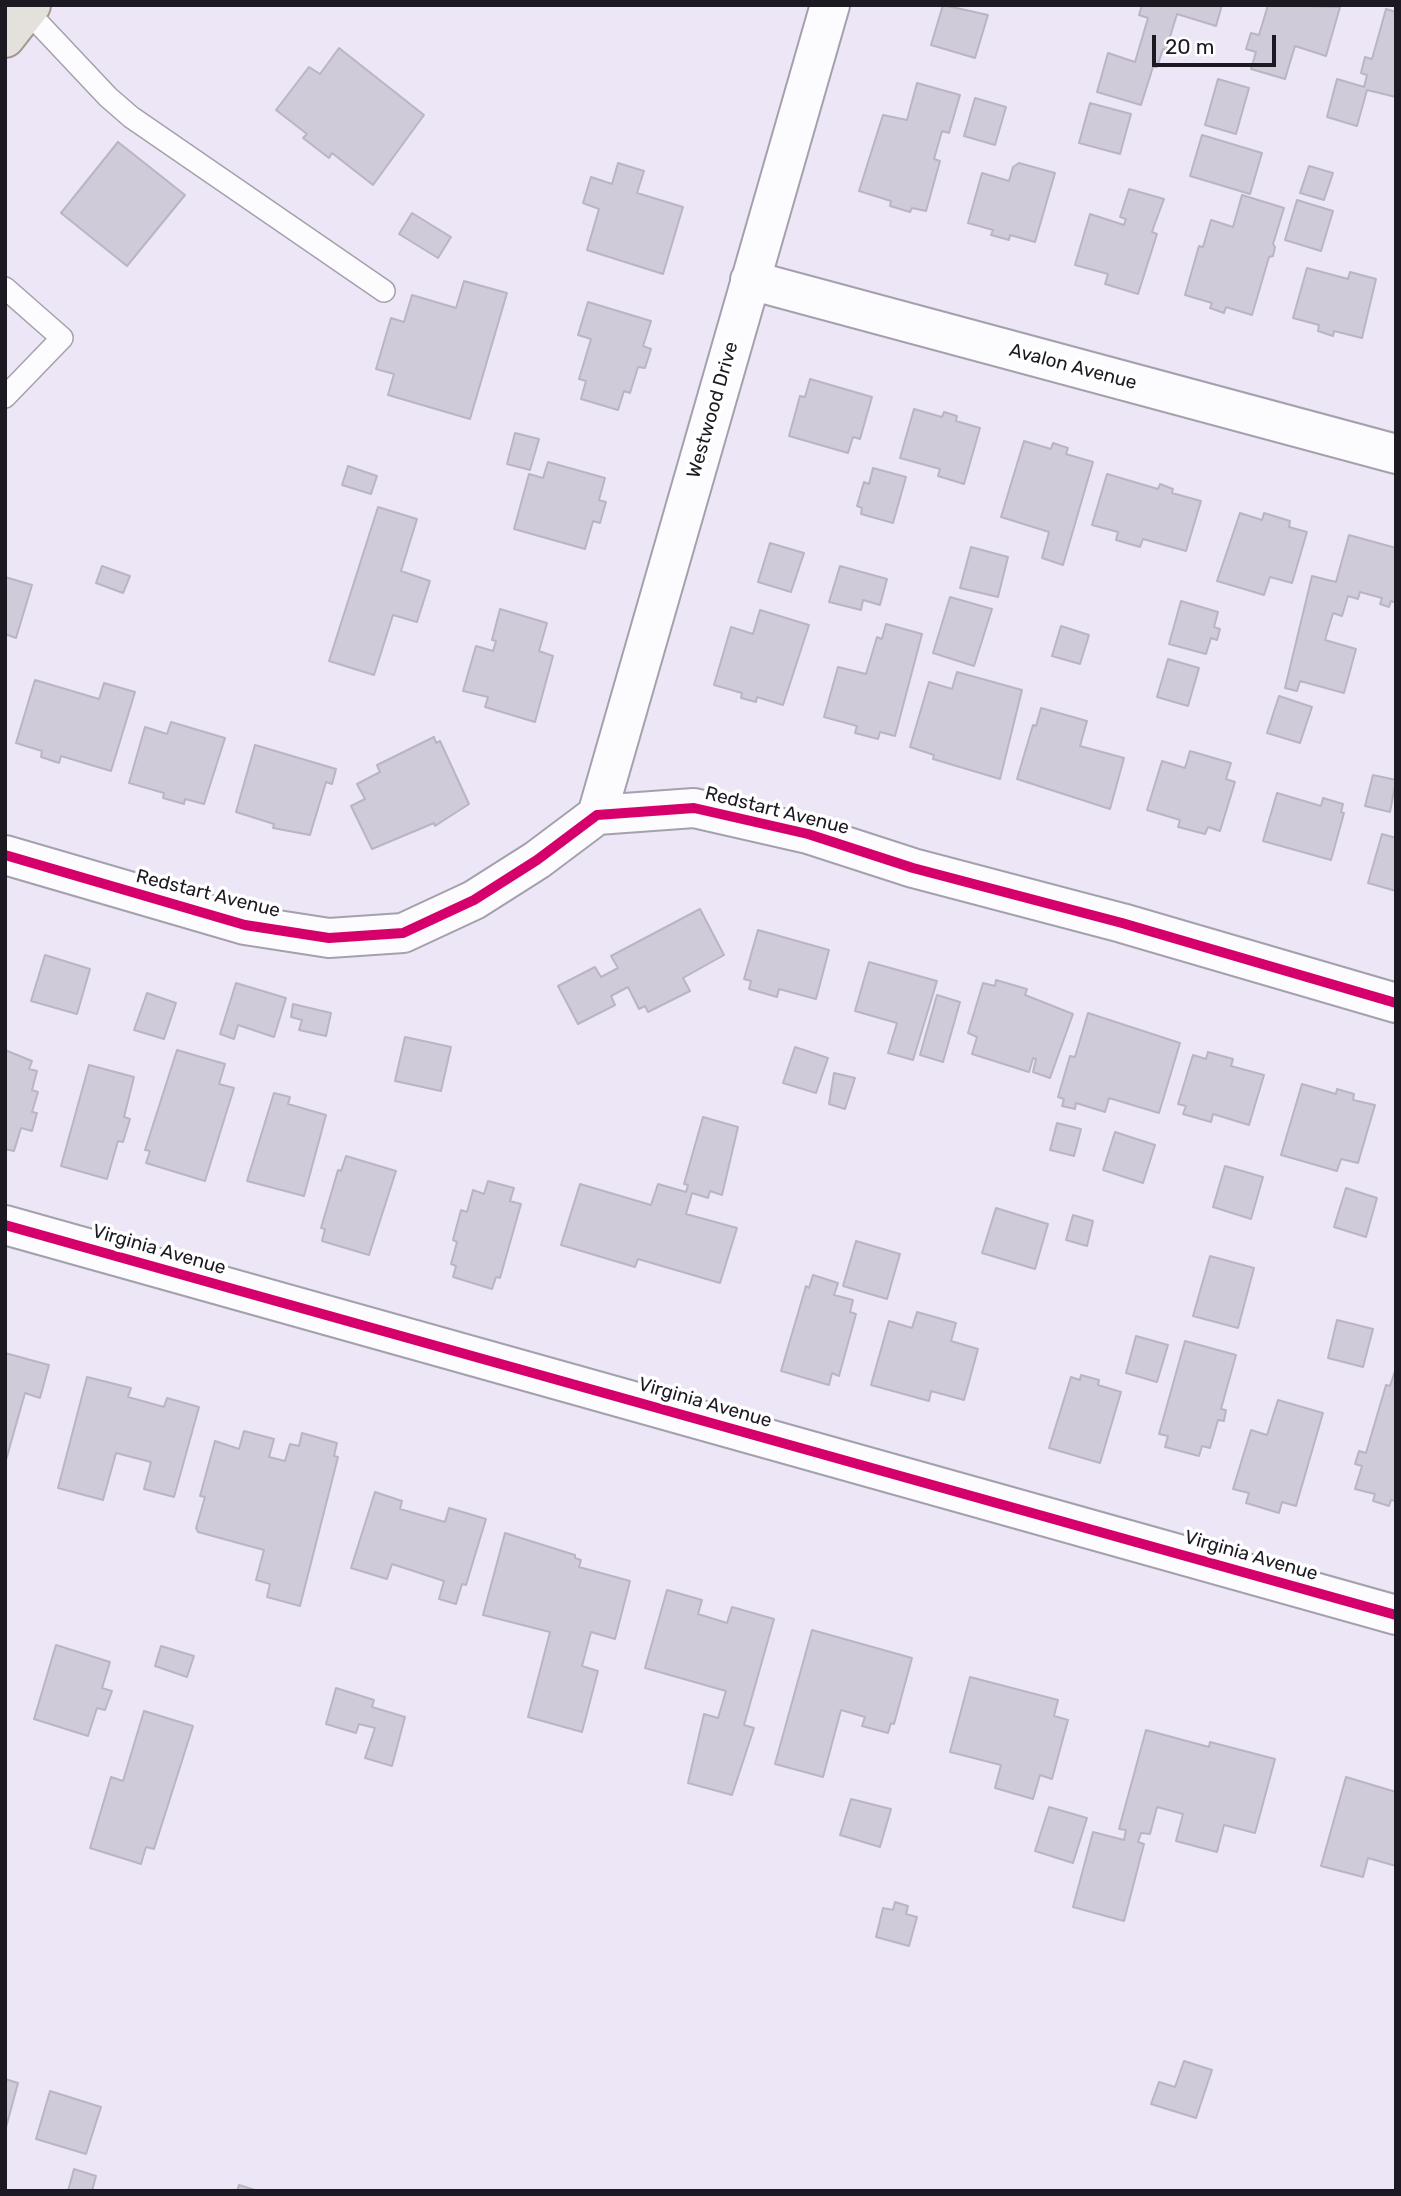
<!DOCTYPE html>
<html>
<head>
<meta charset="utf-8">
<style>
	body { margin:0 }
	#map { position:relative; width:1401px; height:2196px; overflow:hidden; background:#ece6f7; font-family:Rubik,sans-serif }
	canvas { display:block }
	.frame { position:absolute; inset:0; border:7px solid #1d1923; pointer-events:none }
	.scale { position:absolute; left:1152px; top:35px; width:124px; height:32px; box-sizing:border-box; border:4px solid #1d1923; border-top:0; padding-left:9px; font-size:21px; line-height:24px; white-space:nowrap; color:#1d1923; -webkit-text-stroke:5px #fff; paint-order:stroke }
</style>
</head>
<body>
<div id="map">
<canvas width="1401" height="2196"></canvas>
<div class="frame"></div>
<div class="scale">20 m</div>
</div>
<script>
const context = document.querySelector('canvas').getContext('2d');
context.lineJoin = 'round';
function paint(path, color) { context.fillStyle = color; context.fill(path, 'evenodd'); }
const poly = rows => new Path2D(rows.map(r => 'M' + r).join(''));
function stroke(path, color, width, dash) { context.strokeStyle = color; context.lineWidth = width; context.lineCap = dash ? 'butt' : 'round'; context.setLineDash(dash || []); context.stroke(path); }
function write(font, color, halo, rows, align = 'center') {
  context.font = font + ' Rubik,sans-serif'; context.lineWidth = 7; context.setLineDash([]); context.textBaseline = 'middle'; context.strokeStyle = halo; context.fillStyle = color; for (const [text, x, y, turn = 0] of rows) {
    context.save(); context.translate(x, y); context.rotate((+turn || 0) * Math.PI / 180); context.textAlign = isNaN(turn) ? turn : align; if (halo) context.strokeText(text, 0, 0); context.fillText(text, 0, 0); context.restore();
  }
}
const building = poly([
	[943,5,988,15,975,58,931,45,943,5],
	[1142,5,1222,5,1216,26,1177,14,1166,50,1163,49,1157,67,1153,67,1141,105,1097,92,1108,53,1135,62,1148,18,1139,15,1142,5],
	[1268,5,1340,7,1326,56,1295,46,1285,79,1251,69,1256,52,1246,49,1251,33,1259,35,1268,5],
	[1386,9,1396,12,1396,97,1367,90,1357,126,1327,117,1337,79,1364,87,1367,75,1361,73,1365,57,1372,59,1386,9],
	[339,48,424,115,373,185,332,153,329,158,303,138,307,134,276,110,309,67,320,74,339,48],
	[1218,79,1249,88,1236,134,1205,125,1218,79],
	[917,83,960,95,949,133,942,131,934,159,940,161,926,211,912,208,910,212,890,206,891,201,859,191,883,115,907,120,917,83],
	[975,98,1006,107,995,145,964,136,975,98],
	[1090,103,1131,114,1120,154,1079,143,1090,103],
	[1202,135,1262,153,1250,194,1190,176,1202,135],
	[118,142,185,195,127,266,61,213,118,142],
	[618,163,644,171,637,193,683,207,663,274,587,250,599,209,583,203,591,177,612,184,618,163],
	[1019,163,1055,173,1035,242,1010,235,1009,240,991,235,993,230,968,223,982,173,1009,181,1013,167,1019,163],
	[1309,166,1333,173,1324,200,1300,193,1309,166],
	[1129,189,1164,199,1154,226,1152,232,1157,234,1138,294,1105,284,1108,274,1075,265,1090,214,1124,225,1126,219,1120,217,1129,189],
	[1242,195,1284,208,1273,244,1275,247,1273,256,1269,257,1252,315,1226,307,1224,313,1210,308,1212,303,1185,295,1199,246,1203,247,1211,220,1233,227,1242,195],
	[1297,200,1333,211,1321,251,1285,240,1297,200],
	[412,213,451,237,438,258,399,234,412,213],
	[1307,268,1348,279,1350,272,1376,279,1362,338,1334,331,1333,336,1318,331,1319,325,1293,318,1307,268],
	[464,281,507,293,470,419,388,395,394,374,376,369,391,318,404,322,412,295,456,308,464,281],
	[588,302,651,321,643,346,651,349,645,368,638,367,630,393,624,391,618,410,581,399,586,381,579,379,591,339,578,335,588,302],
	[810,379,872,397,860,439,853,437,848,453,789,436,800,396,805,397,810,379],
	[914,409,942,417,944,412,957,416,956,421,980,428,964,484,938,476,940,469,900,458,914,409],
	[515,433,539,439,530,470,507,464,515,433],
	[1024,441,1051,449,1053,443,1068,448,1066,454,1093,462,1063,565,1042,558,1049,532,1001,517,1024,441],
	[548,462,605,478,599,500,606,502,600,523,593,521,585,549,514,529,529,474,543,478,548,462],
	[348,466,377,476,371,494,342,485,348,466],
	[873,468,906,477,893,523,861,514,862,508,857,506,864,482,869,484,873,468],
	[1107,474,1158,489,1160,484,1173,489,1172,493,1201,501,1186,551,1143,539,1140,547,1116,540,1118,532,1092,525,1107,474],
	[378,507,417,519,401,571,430,581,417,622,393,615,374,675,329,661,378,507],
	[1240,513,1262,520,1264,513,1290,521,1289,527,1307,532,1292,583,1270,577,1264,595,1217,581,1240,513],
	[1349,535,1396,548,1396,603,1391,601,1389,607,1380,604,1382,598,1360,592,1358,599,1348,596,1342,616,1333,613,1325,640,1356,649,1344,693,1300,681,1297,691,1285,688,1312,576,1336,582,1349,535],
	[770,543,804,553,791,592,758,582,770,543],
	[971,547,1008,557,998,597,960,588,971,547],
	[102,566,130,576,123,593,96,583,102,566],
	[840,566,887,579,880,605,863,600,861,610,829,602,840,566],
	[5,577,32,585,16,638,5,634,5,577],
	[950,597,992,609,974,666,933,653,950,597],
	[1181,601,1218,612,1214,627,1220,629,1217,640,1211,638,1206,654,1169,644,1181,601],
	[500,609,547,623,539,651,553,656,535,722,485,707,488,697,463,691,476,646,493,651,496,641,492,640,500,609],
	[760,610,809,625,783,705,757,697,756,702,741,698,742,693,714,685,731,627,753,634,760,610],
	[886,624,922,634,895,736,880,732,878,739,855,733,857,726,824,717,838,667,866,674,877,637,882,639,886,624],
	[1061,626,1089,635,1080,664,1052,656,1061,626],
	[1168,659,1199,668,1188,706,1157,697,1168,659],
	[957,672,1022,690,1000,779,933,759,934,755,910,747,929,682,952,689,957,672],
	[35,680,99,699,104,683,135,692,111,771,61,756,59,763,41,757,42,751,16,743,35,680],
	[1279,696,1312,707,1300,743,1267,733,1279,696],
	[1041,708,1087,721,1080,746,1124,758,1110,809,1017,779,1033,725,1036,726,1041,708],
	[171,722,225,738,204,804,185,799,184,804,163,798,164,793,129,783,145,727,167,734,171,722],
	[434,737,436,743,440,741,469,804,435,826,434,823,372,849,351,806,365,799,357,784,380,772,377,765,434,737],
	[255,745,336,769,332,784,326,782,310,835,273,828,274,824,236,812,255,745],
	[1190,751,1231,763,1226,779,1235,782,1220,831,1208,827,1205,834,1178,827,1180,820,1147,810,1162,761,1185,768,1190,751],
	[1373,775,1396,780,1390,812,1365,806,1373,775],
	[1277,793,1321,806,1323,798,1343,804,1341,812,1344,813,1331,860,1263,841,1277,793],
	[1382,834,1396,838,1396,891,1368,883,1382,834],
	[700,909,724,955,683,978,690,991,648,1012,645,1006,639,1009,628,987,611,996,615,1005,578,1024,558,986,595,967,601,977,618,968,611,956,700,909],
	[758,930,829,950,816,999,779,989,777,997,749,989,751,981,744,979,758,930],
	[45,955,90,969,77,1014,31,1001,45,955],
	[869,962,937,981,913,1060,888,1053,897,1023,855,1011,869,962],
	[996,980,1027,989,1025,995,1073,1014,1050,1078,1033,1072,1036,1059,1033,1058,1029,1072,972,1054,977,1037,968,1033,983,983,995,986,996,980],
	[236,983,286,998,274,1037,238,1025,234,1039,220,1034,236,983],
	[147,993,176,1003,164,1039,134,1030,147,993],
	[937,995,960,1002,943,1062,920,1055,937,995],
	[293,1004,331,1013,326,1036,299,1030,302,1020,291,1017,293,1004],
	[1088,1013,1180,1043,1159,1113,1109,1098,1105,1112,1076,1103,1075,1109,1062,1106,1064,1099,1058,1097,1070,1056,1075,1057,1088,1013],
	[405,1037,451,1047,441,1091,395,1081,405,1037],
	[795,1047,828,1058,816,1093,783,1083,795,1047],
	[5,1050,32,1061,29,1069,37,1071,32,1090,38,1092,32,1112,37,1113,32,1131,21,1128,14,1151,5,1149,5,1050],
	[177,1050,225,1064,219,1084,234,1088,205,1181,146,1163,150,1151,145,1150,177,1050],
	[1208,1052,1233,1059,1231,1066,1264,1075,1249,1125,1213,1114,1211,1122,1183,1114,1186,1106,1178,1104,1193,1055,1206,1059,1208,1052],
	[89,1065,134,1077,124,1117,130,1119,123,1142,118,1141,107,1179,61,1166,89,1065],
	[834,1073,855,1078,845,1109,829,1104,834,1073],
	[1302,1084,1336,1094,1337,1089,1354,1094,1353,1100,1375,1105,1358,1163,1341,1159,1337,1171,1281,1155,1302,1084],
	[274,1093,290,1097,288,1104,326,1115,304,1196,247,1181,274,1093],
	[703,1117,738,1127,722,1195,710,1191,708,1198,692,1193,686,1214,737,1228,720,1283,638,1259,635,1267,561,1245,580,1184,651,1205,658,1184,686,1192,688,1185,684,1184,703,1117],
	[1057,1123,1081,1129,1074,1156,1050,1150,1057,1123],
	[1115,1132,1155,1145,1143,1183,1103,1170,1115,1132],
	[346,1156,396,1171,369,1255,322,1241,325,1229,321,1228,338,1170,341,1171,346,1156],
	[1225,1166,1263,1177,1251,1219,1213,1207,1225,1166],
	[488,1181,514,1188,510,1201,521,1204,500,1278,496,1277,492,1289,453,1277,456,1266,451,1264,457,1242,453,1240,461,1210,467,1212,473,1190,484,1194,488,1181],
	[1346,1188,1377,1198,1366,1237,1334,1227,1346,1188],
	[996,1208,1048,1224,1035,1269,982,1253,996,1208],
	[1073,1215,1093,1221,1087,1246,1066,1240,1073,1215],
	[856,1241,900,1254,887,1299,843,1286,856,1241],
	[1210,1256,1254,1268,1238,1328,1193,1316,1210,1256],
	[813,1275,838,1283,834,1295,853,1300,850,1312,856,1314,839,1376,832,1373,829,1385,781,1371,806,1286,809,1288,813,1275],
	[917,1312,956,1323,951,1341,978,1349,964,1400,931,1391,929,1401,871,1385,889,1321,912,1328,917,1312],
	[1337,1320,1373,1329,1363,1367,1328,1358,1337,1320],
	[1136,1336,1168,1345,1157,1382,1126,1373,1136,1336],
	[1185,1341,1236,1355,1221,1409,1226,1410,1224,1421,1218,1420,1210,1448,1202,1446,1199,1456,1165,1447,1168,1436,1159,1434,1185,1341],
	[5,1353,49,1365,40,1398,25,1393,6,1460,5,1353],
	[1396,1368,1396,1501,1391,1500,1389,1506,1373,1501,1375,1494,1355,1489,1362,1466,1355,1464,1359,1451,1366,1453,1386,1385,1390,1386,1396,1368],
	[1081,1375,1099,1380,1098,1385,1121,1392,1100,1463,1049,1448,1071,1377,1080,1380,1081,1375],
	[87,1377,131,1388,128,1397,164,1407,167,1398,199,1407,174,1497,144,1489,151,1462,116,1453,103,1500,58,1488,87,1377],
	[1278,1400,1323,1413,1296,1506,1282,1502,1279,1513,1246,1503,1249,1493,1233,1489,1251,1430,1267,1435,1278,1400],
	[244,1431,274,1439,269,1457,285,1461,290,1444,299,1446,302,1433,337,1443,334,1456,338,1457,300,1606,267,1597,270,1584,256,1580,264,1550,198,1532,196,1528,205,1497,200,1496,215,1441,239,1449,244,1431],
	[375,1492,402,1501,400,1509,445,1522,449,1508,486,1519,466,1585,462,1584,456,1604,439,1599,444,1581,392,1564,387,1579,351,1568,375,1492],
	[505,1533,575,1555,575,1558,581,1560,579,1567,630,1581,615,1639,591,1632,582,1666,598,1671,582,1732,528,1717,550,1632,483,1615,505,1533],
	[667,1590,702,1600,698,1614,727,1623,732,1607,774,1619,744,1725,754,1728,732,1795,688,1783,704,1714,718,1718,726,1691,645,1668,667,1590],
	[812,1630,912,1658,894,1724,891,1723,888,1733,862,1726,865,1717,841,1710,823,1777,775,1764,812,1630],
	[56,1645,110,1662,102,1688,112,1691,105,1710,97,1708,88,1736,34,1719,56,1645],
	[161,1646,194,1656,187,1677,155,1666,161,1646],
	[970,1677,1058,1700,1054,1716,1068,1720,1052,1779,1040,1775,1033,1799,995,1788,1001,1765,950,1752,970,1677],
	[336,1688,374,1700,372,1707,405,1717,392,1766,365,1758,375,1728,359,1724,356,1733,326,1724,336,1688],
	[144,1711,193,1726,154,1849,146,1847,141,1864,90,1848,111,1777,123,1781,144,1711],
	[1146,1730,1209,1747,1210,1742,1275,1759,1255,1833,1224,1825,1217,1852,1176,1841,1183,1814,1157,1807,1150,1834,1141,1833,1138,1842,1144,1844,1124,1921,1073,1907,1093,1832,1124,1840,1126,1830,1119,1829,1146,1730],
	[1346,1777,1396,1792,1396,1866,1368,1858,1363,1877,1321,1866,1346,1777],
	[851,1799,891,1809,880,1847,840,1835,851,1799],
	[1049,1807,1087,1818,1073,1863,1035,1851,1049,1807],
	[895,1902,908,1906,906,1914,917,1917,909,1946,876,1937,883,1908,893,1910,895,1902],
	[1184,2061,1212,2070,1196,2118,1151,2104,1159,2082,1175,2087,1184,2061],
	[5,2079,18,2083,5,2131,5,2079],
	[50,2091,101,2107,86,2154,36,2139,50,2091],
	[74,2169,96,2176,92,2191,68,2191,74,2169],
	[239,2185,258,2191,237,2191,239,2185]
]);
paint(building, '#cfcbd8');
stroke(building, '#bab5c2', 2);
const lane = poly([
	[27,11,108,97,131,117,384,291],
	[5,288,62,338,5,397]
]);
const street = poly([
	[750,280,1396,454],
	[597,815,830,5],
	[5,855,245,925,329,938,403,933,474,900,537,860,597,815,694,808,808,834,913,868,1122,923,1396,1003]
]);
const secondary = poly([
	[5,1225,1396,1615]
]);
const primary = poly([
	[5,38,31,5]
]);
stroke(lane, '#a4a0ac', 24);
stroke(street, '#a4a0ac', 42);
stroke(secondary, '#a4a0ac', 42);
stroke(primary, '#a29893', 42);
stroke(lane, '#fcfbfe', 21);
stroke(street, '#fcfbfe', 38);
stroke(secondary, '#fcfbfe', 38);
stroke(primary, '#e4e0db', 38);
stroke(poly([
	[5,855,245,925,329,938,403,933,474,900,537,860,597,815,694,808,808,834,913,868,1122,923,1396,1003],
	[5,1225,1396,1615]
]), '#d6006c', 10);
write('19px', '#1d1923', '#fff', [
	["Avalon Avenue",1073,367,15],
	["Westwood Drive",713,410,-74],
	["Redstart Avenue",777,811,14],
	["Redstart Avenue",208,894,14],
	["Virginia Avenue",159,1250,16],
	["Virginia Avenue",705,1403,16],
	["Virginia Avenue",1251,1556,16]
]);
</script>
</body>
</html>
